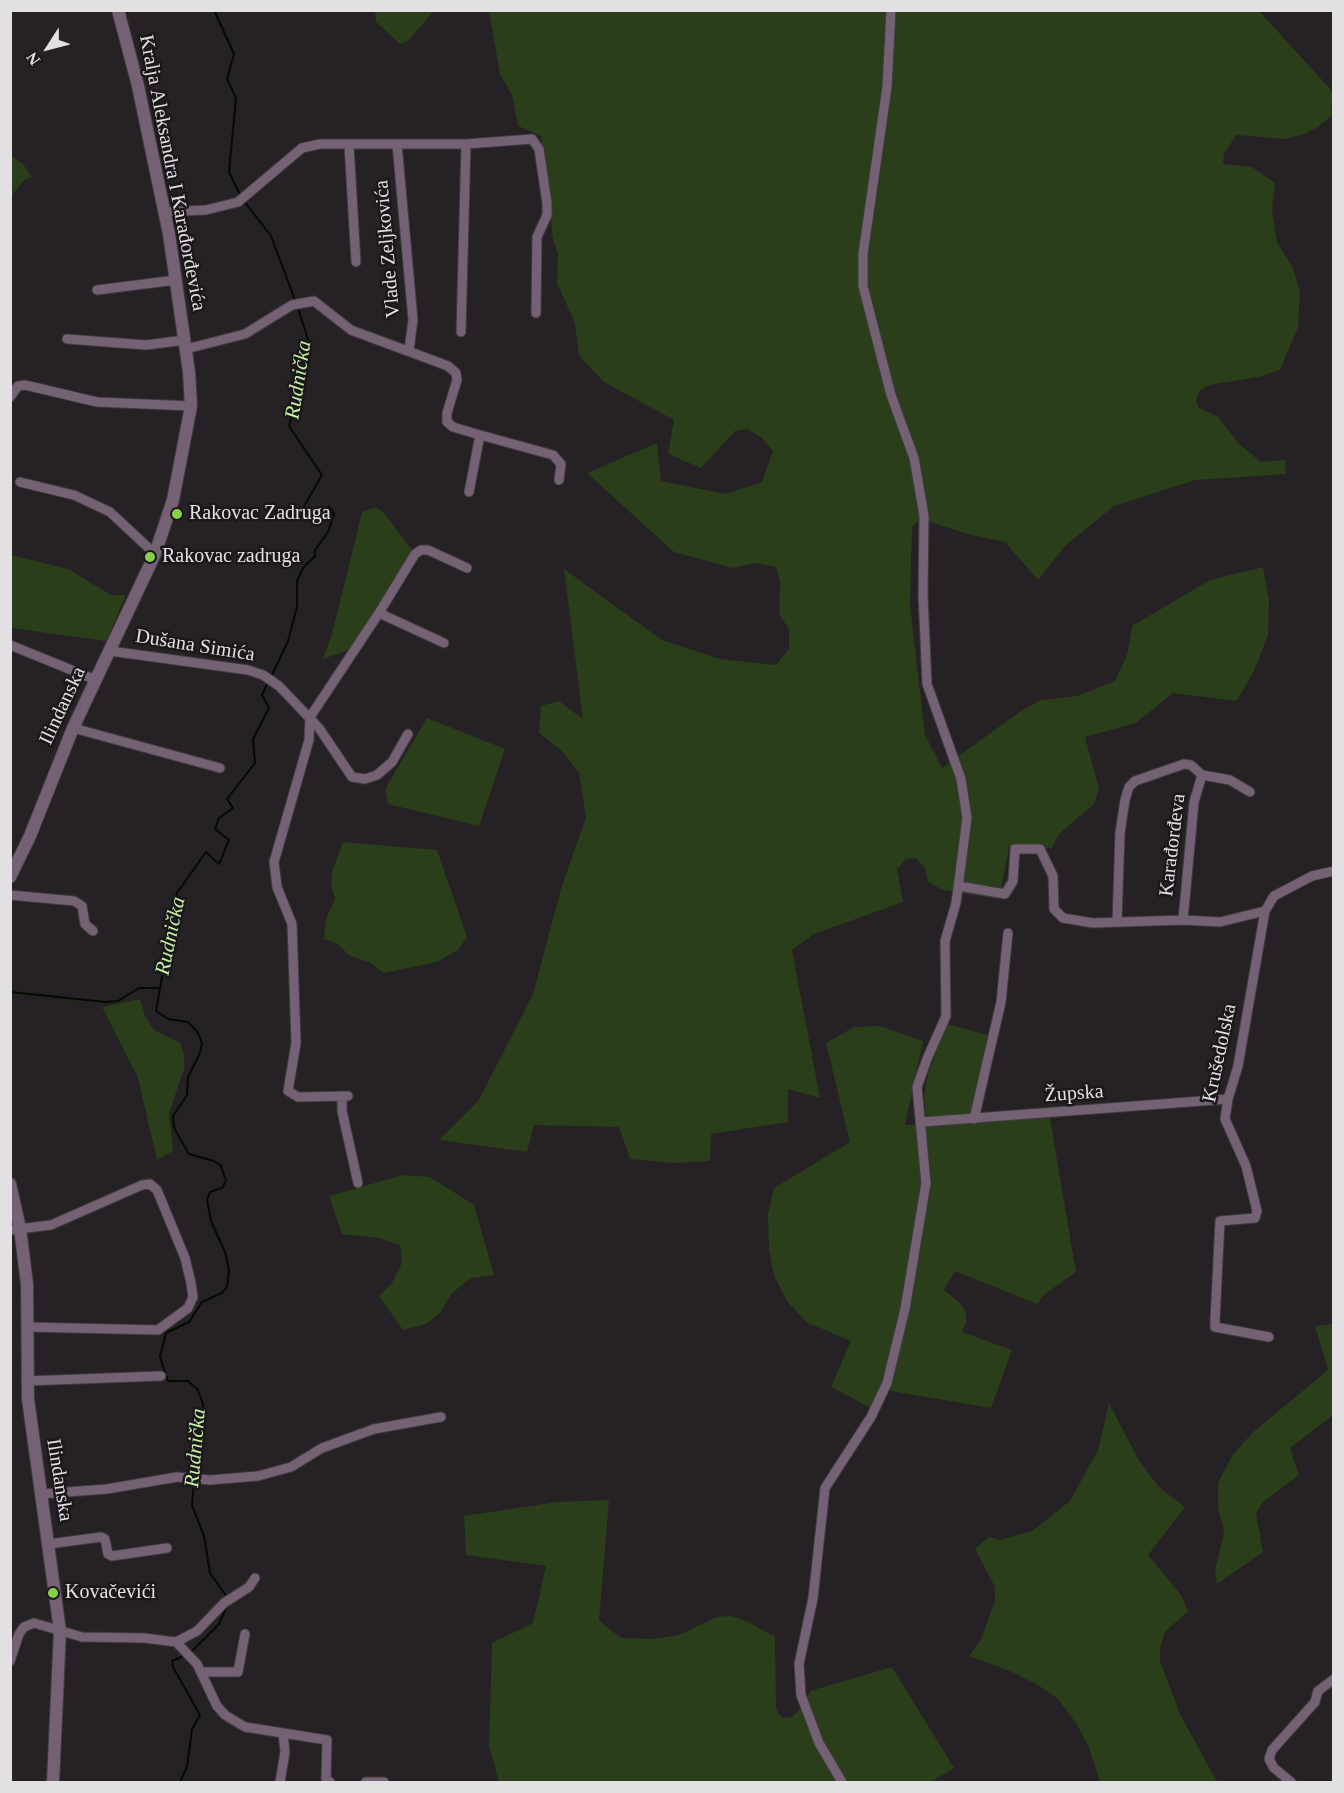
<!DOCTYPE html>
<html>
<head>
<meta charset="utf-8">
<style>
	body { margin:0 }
	#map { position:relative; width:1344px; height:1793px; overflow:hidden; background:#252125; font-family:"Times New Roman",serif }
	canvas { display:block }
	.frame { position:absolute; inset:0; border:12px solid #e3e0e3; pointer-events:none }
	.north { position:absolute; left:18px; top:18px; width:60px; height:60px; -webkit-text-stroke:4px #1c171b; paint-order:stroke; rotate:234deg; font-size:16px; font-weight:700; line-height:24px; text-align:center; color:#e3e0e3 }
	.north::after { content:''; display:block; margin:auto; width:21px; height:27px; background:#e3e0e3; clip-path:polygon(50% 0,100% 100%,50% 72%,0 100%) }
</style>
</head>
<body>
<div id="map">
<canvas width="1344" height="1793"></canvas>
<div class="frame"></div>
<div class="north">N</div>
</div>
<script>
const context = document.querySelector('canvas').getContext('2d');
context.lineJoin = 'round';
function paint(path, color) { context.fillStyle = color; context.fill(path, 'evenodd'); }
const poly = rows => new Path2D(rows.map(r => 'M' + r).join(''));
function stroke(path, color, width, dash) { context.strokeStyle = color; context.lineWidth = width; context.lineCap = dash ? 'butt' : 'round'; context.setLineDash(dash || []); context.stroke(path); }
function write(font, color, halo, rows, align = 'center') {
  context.font = font + ' "Times New Roman",serif'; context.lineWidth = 5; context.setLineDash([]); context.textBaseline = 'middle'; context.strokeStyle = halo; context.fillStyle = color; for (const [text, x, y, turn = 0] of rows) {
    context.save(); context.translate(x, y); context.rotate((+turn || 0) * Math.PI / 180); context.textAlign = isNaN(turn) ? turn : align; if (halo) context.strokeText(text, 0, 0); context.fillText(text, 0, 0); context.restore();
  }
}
paint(poly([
	[375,11,375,10,434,11,409,40,400,44,376,22],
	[489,11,1259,11,1333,92,1331,116,1318,127,1302,135,1284,139,1236,135,1224,154,1223,164,1252,167,1275,183,1272,210,1277,242,1293,268,1300,292,1298,327,1280,370,1258,377,1209,385,1200,390,1196,400,1198,407,1218,417,1239,444,1261,462,1285,460,1286,474,1195,480,1114,506,1066,545,1038,580,1005,542,971,535,921,519,912,527,910,606,925,735,942,768,1021,711,1041,700,1077,696,1115,681,1127,655,1132,626,1210,580,1263,567,1269,600,1268,635,1254,671,1237,701,1173,693,1136,723,1085,737,1099,789,1094,804,1059,834,1052,848,1009,847,999,899,943,890,928,882,925,868,916,858,906,859,897,869,903,902,814,934,792,950,820,1098,788,1089,788,1122,711,1134,710,1161,675,1163,630,1159,619,1127,534,1125,527,1152,439,1140,479,1100,533,994,561,889,586,817,579,773,561,750,539,733,541,706,559,701,583,719,564,569,662,640,720,659,776,665,789,649,789,629,779,614,780,582,776,567,755,563,733,568,674,552,587,473,657,443,661,481,726,494,762,482,773,451,761,437,747,429,735,431,701,468,668,454,674,420,604,382,579,356,575,323,557,283,558,254,553,239,541,136,518,126,512,95,500,74],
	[11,156,23,164,32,177,25,179,11,196],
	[376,507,384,513,415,554,357,647,323,659,332,634,362,512],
	[11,555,68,569,111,595,126,595,106,641,11,628],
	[427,718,505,749,479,826,388,804,385,789],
	[343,842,437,850,467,937,458,950,437,962,384,973,369,962,350,956,338,944,324,939,326,919,335,899,331,886,332,872],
	[140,999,145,1016,154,1030,180,1043,184,1054,184,1069,169,1113,173,1151,157,1160,138,1078,102,1007],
	[947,1024,991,1036,973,1116,926,1118,924,1097,928,1074],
	[880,1026,923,1041,905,1125,1050,1118,1076,1272,1045,1294,1037,1304,955,1271,944,1290,960,1303,966,1312,966,1323,962,1332,1012,1350,991,1408,885,1390,871,1408,831,1387,851,1341,806,1322,787,1301,774,1276,769,1250,768,1214,774,1188,850,1142,826,1043,854,1027],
	[403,1175,430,1177,474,1205,494,1275,471,1278,452,1293,440,1313,426,1324,403,1330,379,1296,392,1283,402,1263,400,1245,379,1238,342,1234,329,1196],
	[1333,1324,1333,1415,1290,1448,1299,1475,1263,1502,1256,1513,1263,1552,1217,1584,1215,1570,1224,1532,1218,1508,1218,1483,1232,1456,1252,1433,1328,1370,1315,1326],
	[1109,1403,1137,1457,1149,1474,1160,1488,1185,1507,1148,1555,1181,1595,1188,1611,1165,1632,1160,1647,1160,1661,1180,1714,1217,1782,1100,1782,1088,1745,1076,1723,1058,1699,1038,1685,1010,1671,969,1656,981,1639,995,1601,995,1587,975,1549,989,1537,1000,1540,1032,1531,1070,1501,1098,1450],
	[609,1500,599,1620,609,1629,622,1638,652,1639,679,1635,716,1617,732,1616,748,1622,775,1637,776,1709,782,1718,792,1717,800,1709,810,1691,892,1667,954,1768,931,1782,499,1782,489,1746,492,1643,533,1623,546,1566,466,1555,464,1516,557,1502]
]), '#2a3e19');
stroke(poly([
	[214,10,234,54,227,79,236,98,229,172,240,195],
	[243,200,271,236,295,300],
	[271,677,288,641,297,607,297,581,303,568,315,556,315,550,328,532,334,514,329,506,320,519,311,520,303,508,322,475,289,426,310,346,298,308],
	[10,992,106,1002,118,1001,139,988,159,988],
	[194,1477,192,1458,202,1428,203,1404,198,1390,188,1381,168,1381,160,1357,166,1333,189,1322,202,1302,222,1293,227,1287,229,1269,225,1252,211,1221,207,1200,210,1192,222,1188,226,1181,221,1166,214,1161,189,1154,174,1128,173,1116,187,1095,188,1077,200,1053,202,1043,198,1033,188,1022,168,1019,156,1011,177,893,206,852,219,864,229,840,215,829,219,818,233,808,227,799,255,763,253,739,269,708,262,695,268,682],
	[194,1483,192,1505,204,1536,210,1573,227,1597],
	[191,1652,219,1624,227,1606],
	[180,1782,187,1767,192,1729,200,1715,173,1667,172,1661,186,1655]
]), '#020c00', 2);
const minor = poly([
	[397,144,413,320,409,350],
	[349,145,356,262],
	[164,212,206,210,238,202,302,148,320,144,466,144,532,139,539,149,547,203,547,215,537,237,536,313],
	[97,290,176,280],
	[461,332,466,144],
	[67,339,146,345,185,340],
	[186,349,245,334,292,305,314,301,351,330,448,366,456,373,457,380,447,413,447,422,453,427,480,435,469,492],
	[10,397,18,386,25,385,97,402,191,406],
	[480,435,553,455,561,464,559,480],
	[20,482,74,495,110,512,155,554],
	[379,613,444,643],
	[10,645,96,680],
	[110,651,248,670,263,675,279,686,319,728,352,777,365,779,377,775,392,762,408,734],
	[73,728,220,768],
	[959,886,1005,894,1013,881,1015,849,1040,849,1053,876,1054,909,1063,918,1093,923,1183,920,1220,922,1265,911,1274,896,1312,876,1334,871],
	[10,895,74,901,82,906,85,924,93,931],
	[1265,911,1238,1066,1228,1099,1225,1119,1246,1166,1257,1211,1255,1218,1220,1221,1215,1320,1215,1327,1269,1337],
	[1183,920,1194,802,1202,775],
	[1117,921,1120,833,1125,800,1129,787,1135,781,1184,764,1191,765,1202,775,1230,780,1250,792],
	[342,1096,342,1111,358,1183],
	[348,1096,298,1097,288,1091,296,1043,292,924,277,887,274,862,309,740,310,717,379,613,415,554,421,550,428,550,467,568],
	[974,1119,1001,1002,1008,933],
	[922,1122,1228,1099],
	[10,1230,51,1225,142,1185,150,1184,157,1190,185,1258,191,1283,193,1297,188,1308,158,1330,27,1327],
	[26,1381,161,1376],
	[41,1494,107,1489,177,1477,210,1480,258,1476,291,1467,322,1448,374,1429,441,1417],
	[49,1544,101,1537,105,1539,108,1554,112,1556,167,1548],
	[176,1642,197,1664,217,1706,225,1715,245,1727,283,1733,285,1752,280,1782],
	[10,1661,19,1634,24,1627,34,1623,82,1637,144,1638,176,1642,197,1631,224,1603,249,1587,255,1578],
	[202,1672,238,1672,245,1634],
	[283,1733,327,1740,326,1779,330,1782],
	[366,1782,384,1782],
	[842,1782,819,1743,801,1695,799,1664,813,1598,825,1488,871,1417,887,1383,905,1309,926,1183,917,1087,927,1059,946,1016,945,941,956,903,967,818,961,779,927,684,923,595,924,516,914,458,891,395,863,286,863,254,887,87,891,10],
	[1291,1782,1274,1768,1269,1759,1272,1750,1315,1702,1318,1691,1334,1679]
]);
const tertiary = poly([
	[10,877,30,836,73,728,155,554,173,500,191,406,189,372,169,234,138,86,118,10],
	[10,1184,20,1228,27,1284,28,1399,60,1631,53,1782]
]);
stroke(minor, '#403c40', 11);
stroke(tertiary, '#403c40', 14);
stroke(minor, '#746173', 9);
stroke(tertiary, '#746173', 12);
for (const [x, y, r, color] of [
	[177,514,6,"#88cf49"],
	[150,557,6,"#88cf49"],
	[53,1593,6,"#88cf49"]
]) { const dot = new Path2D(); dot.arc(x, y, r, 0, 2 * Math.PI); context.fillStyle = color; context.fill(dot); stroke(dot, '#1c171b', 2); }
write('20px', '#e3e0e3', '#1c171b', [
	["Kralja Aleksandra I Karađorđevića",172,173,79],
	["Vlade Zeljkovića",388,249,-95],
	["Dušana Simića",195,646,9],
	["Ilindanska",63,706,-65],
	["Karađorđeva",1173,845,-83],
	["Krušedolska",1220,1053,-78],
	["Župska",1074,1094,-4],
	["Ilindanska",59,1480,81]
]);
write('20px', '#e3e0e3', '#1c171b', [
	["Rakovac Zadruga",189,514],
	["Rakovac zadruga",162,557],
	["Kovačevići",65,1593]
], 'left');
write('italic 21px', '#c5f3a5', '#1c171b', [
	["Rudnička",299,380,-81],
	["Rudnička",171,936,-78],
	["Rudnička",196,1448,-85]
]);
</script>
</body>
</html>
